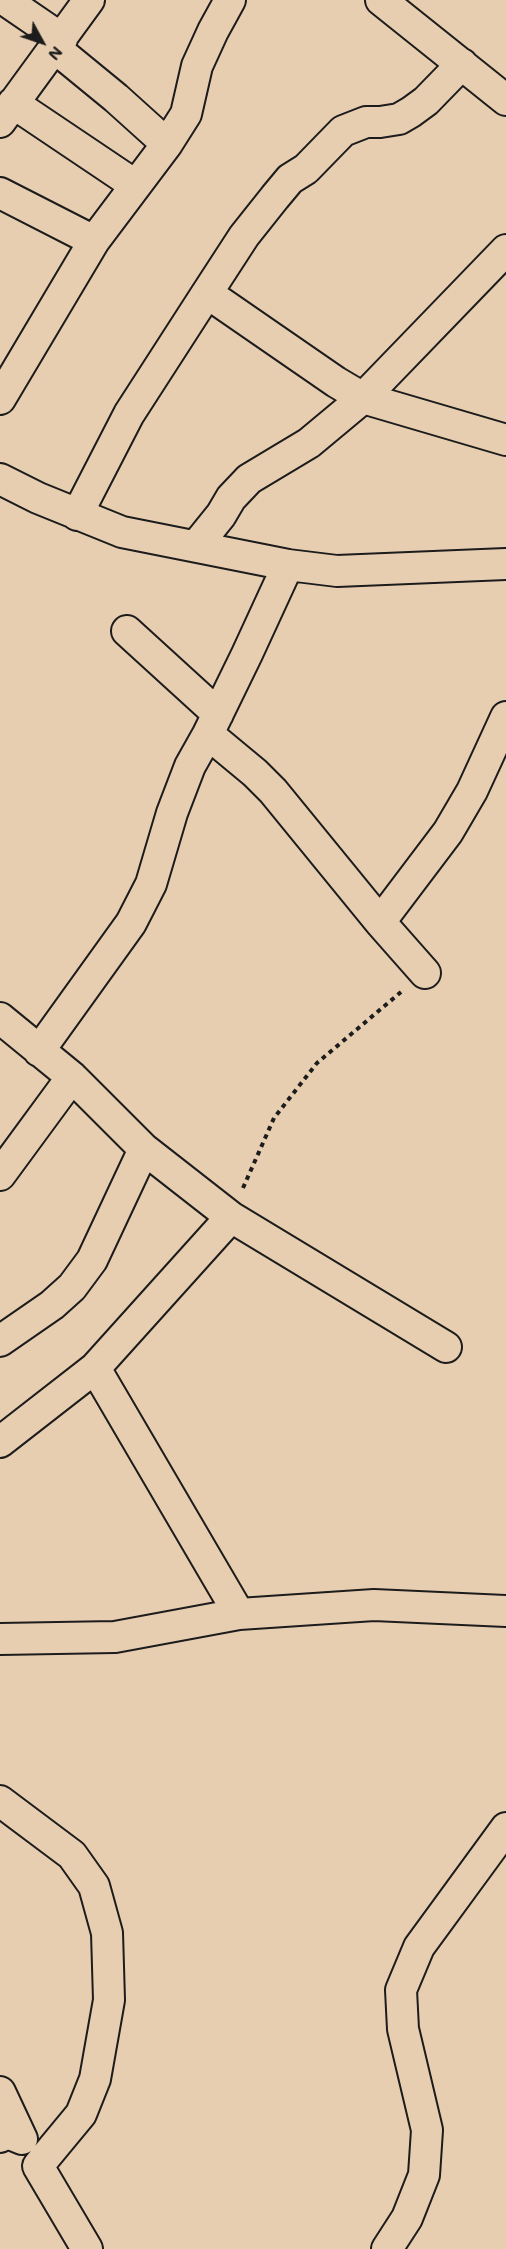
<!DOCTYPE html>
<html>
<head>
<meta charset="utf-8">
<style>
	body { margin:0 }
	#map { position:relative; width:506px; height:2249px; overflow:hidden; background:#e8ceb0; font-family:Mali,sans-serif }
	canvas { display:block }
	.north { position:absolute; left:12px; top:12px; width:60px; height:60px; -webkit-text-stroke:4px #e8ceb0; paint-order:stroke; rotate:130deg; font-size:16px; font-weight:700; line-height:24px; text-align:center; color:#1c1c1c }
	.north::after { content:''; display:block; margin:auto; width:21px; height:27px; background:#1c1c1c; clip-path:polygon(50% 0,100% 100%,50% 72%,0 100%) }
</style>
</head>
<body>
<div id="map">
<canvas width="506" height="2249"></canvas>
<div class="north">N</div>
</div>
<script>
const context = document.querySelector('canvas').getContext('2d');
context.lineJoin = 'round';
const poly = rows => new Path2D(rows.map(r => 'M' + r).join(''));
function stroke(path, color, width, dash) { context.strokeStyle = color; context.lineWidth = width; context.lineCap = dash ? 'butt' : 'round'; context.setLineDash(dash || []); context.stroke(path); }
const street = poly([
	[5,0,62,39],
	[381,0,506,100],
	[55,48,116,98,167,144],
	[13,103,135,185],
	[0,122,89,0],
	[0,193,94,241],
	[207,293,244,236,275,197,290,179,306,169,343,131,366,122,380,122,399,119,411,112,426,101,462,64],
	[0,399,94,241,167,144,186,114,197,66,213,31,230,0],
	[0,479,38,498,122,532,288,565,337,571,506,564],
	[77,515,129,414,207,293,336,382,363,398,506,440],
	[196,546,221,515,231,498,249,479,309,443,363,398,506,250],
	[288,565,247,654,208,734,255,773,273,791,380,922,425,973],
	[127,631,218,714],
	[380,922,448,832,472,791,506,717],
	[0,1018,72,1077,144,1149,231,1217,446,1347],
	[39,1051,131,923,151,884,172,813,190,766,208,734],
	[0,1175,72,1077],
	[0,1341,52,1305,72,1287,92,1260,144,1149],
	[95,1368,239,1614],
	[0,1442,95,1368,231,1217],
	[0,1639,115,1637,239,1614,374,1605,506,1611],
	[0,1801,72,1855,94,1886,107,1933,109,2000,95,2079,81,2114,38,2166,87,2249],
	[0,2092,22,2139,5,2132,0,2137],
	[387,2249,407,2218,424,2175,427,2130,403,2029,401,1990,419,1947,506,1828]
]);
stroke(street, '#1c1c1c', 34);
stroke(poly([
	[243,1188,274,1118,317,1063,401,992]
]), '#1c1c1c', 4, [4.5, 4.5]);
stroke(street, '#e8ceb0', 30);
</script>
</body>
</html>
